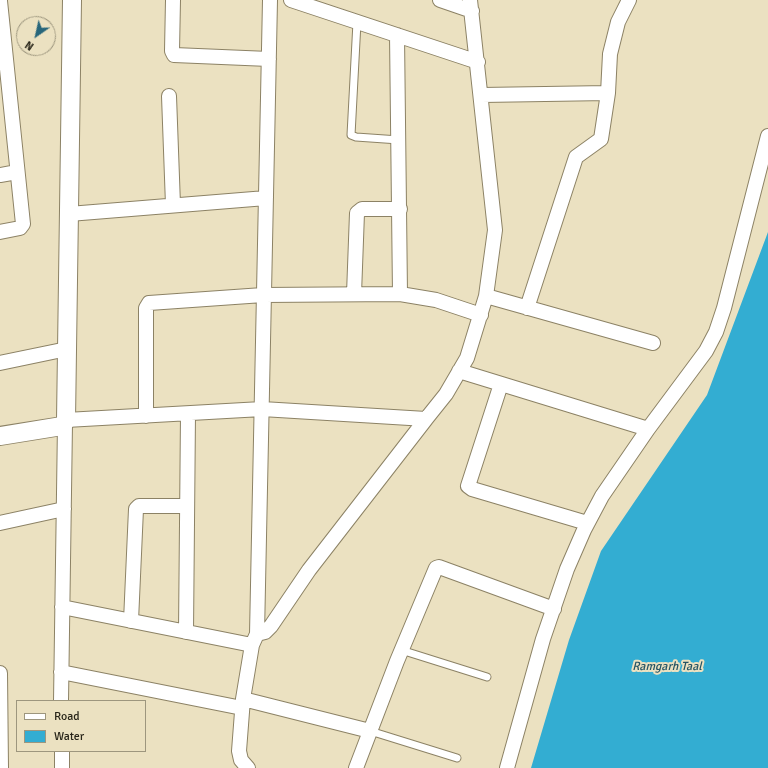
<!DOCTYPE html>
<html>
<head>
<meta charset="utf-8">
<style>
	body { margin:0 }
	#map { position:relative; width:768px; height:768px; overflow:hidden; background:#ebe1c1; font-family:Signika,sans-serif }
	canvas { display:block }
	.legend { position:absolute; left:16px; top:700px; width:130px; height:52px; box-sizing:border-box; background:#ebe1c1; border:1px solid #9d967e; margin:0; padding:5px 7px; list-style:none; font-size:12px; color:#282519 }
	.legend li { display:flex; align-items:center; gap:8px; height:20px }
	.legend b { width:20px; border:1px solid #9d967e }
	.north { position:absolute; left:16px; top:16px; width:40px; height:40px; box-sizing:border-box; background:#ebe1c1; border:1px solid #9d967e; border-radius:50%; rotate:214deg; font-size:11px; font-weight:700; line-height:16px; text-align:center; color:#282519 }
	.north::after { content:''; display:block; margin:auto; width:14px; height:18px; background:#27667b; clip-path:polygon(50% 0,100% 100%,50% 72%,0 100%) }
</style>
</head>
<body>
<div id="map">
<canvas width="768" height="768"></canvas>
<ul class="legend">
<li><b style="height:5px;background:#fff"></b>Road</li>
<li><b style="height:11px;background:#33add2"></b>Water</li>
</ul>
<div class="north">N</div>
</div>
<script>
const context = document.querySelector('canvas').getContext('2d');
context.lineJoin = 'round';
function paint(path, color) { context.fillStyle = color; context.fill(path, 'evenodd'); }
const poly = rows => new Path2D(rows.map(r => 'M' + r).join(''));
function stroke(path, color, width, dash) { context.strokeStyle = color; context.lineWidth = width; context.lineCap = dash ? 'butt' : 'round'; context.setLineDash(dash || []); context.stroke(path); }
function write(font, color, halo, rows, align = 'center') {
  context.font = font + ' Signika,sans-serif'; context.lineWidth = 4; context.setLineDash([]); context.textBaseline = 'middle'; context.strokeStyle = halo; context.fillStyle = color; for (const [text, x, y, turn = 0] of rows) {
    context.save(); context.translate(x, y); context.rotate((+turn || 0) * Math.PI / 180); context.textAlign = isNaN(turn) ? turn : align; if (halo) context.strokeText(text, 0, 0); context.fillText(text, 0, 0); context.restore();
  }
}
paint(poly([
	[768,232,768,768,531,768,569,640,601,551,707,395]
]), '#33add2');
const service = poly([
	[357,22,351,135,356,137,399,140],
	[401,650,487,677],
	[370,731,457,758]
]);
const minor = poly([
	[173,0,172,51,174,55,269,59],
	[291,0,478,62],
	[440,0,472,11],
	[0,1,23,224,20,228,0,232],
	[397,35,400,294],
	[482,95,608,93],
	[169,96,173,205],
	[0,175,17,172],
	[69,214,266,198],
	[354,294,357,213,362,209,400,209],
	[486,296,653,343],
	[527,308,576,157,601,139,608,93,610,54,618,22,629,0],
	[0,363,67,349],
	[459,371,648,429],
	[501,384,468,486,472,489,587,523],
	[146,416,146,308,149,303,263,295,400,294,436,300,481,315],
	[66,420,262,409,426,419,446,394,467,358,486,296,495,230,470,0],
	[0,523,64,509],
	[62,607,252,645],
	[131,621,136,509,139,506,187,506],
	[186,632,188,414],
	[257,634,265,632,271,626,309,570,426,419],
	[61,672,242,708],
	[0,673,1,768],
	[243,699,370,731],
	[61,701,65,423],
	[62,751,62,768],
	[248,768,241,760,239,751,243,699,252,645,257,634,270,0],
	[356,768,397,661,436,568,439,567,554,609],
	[507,768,543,639,567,569,584,530,602,496,648,429,706,351,716,332,724,308,768,136]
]);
const tertiary = poly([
	[0,436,62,426,66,420,72,0]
]);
stroke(service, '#8c8265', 9);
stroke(minor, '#8c8265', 16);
stroke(tertiary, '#8c8265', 20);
stroke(service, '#fff', 7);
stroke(minor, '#fff', 14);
stroke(tertiary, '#fff', 18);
write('italic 12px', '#235364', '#ebe1c1', [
	["Ramgarh Taal",667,667]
]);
</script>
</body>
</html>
